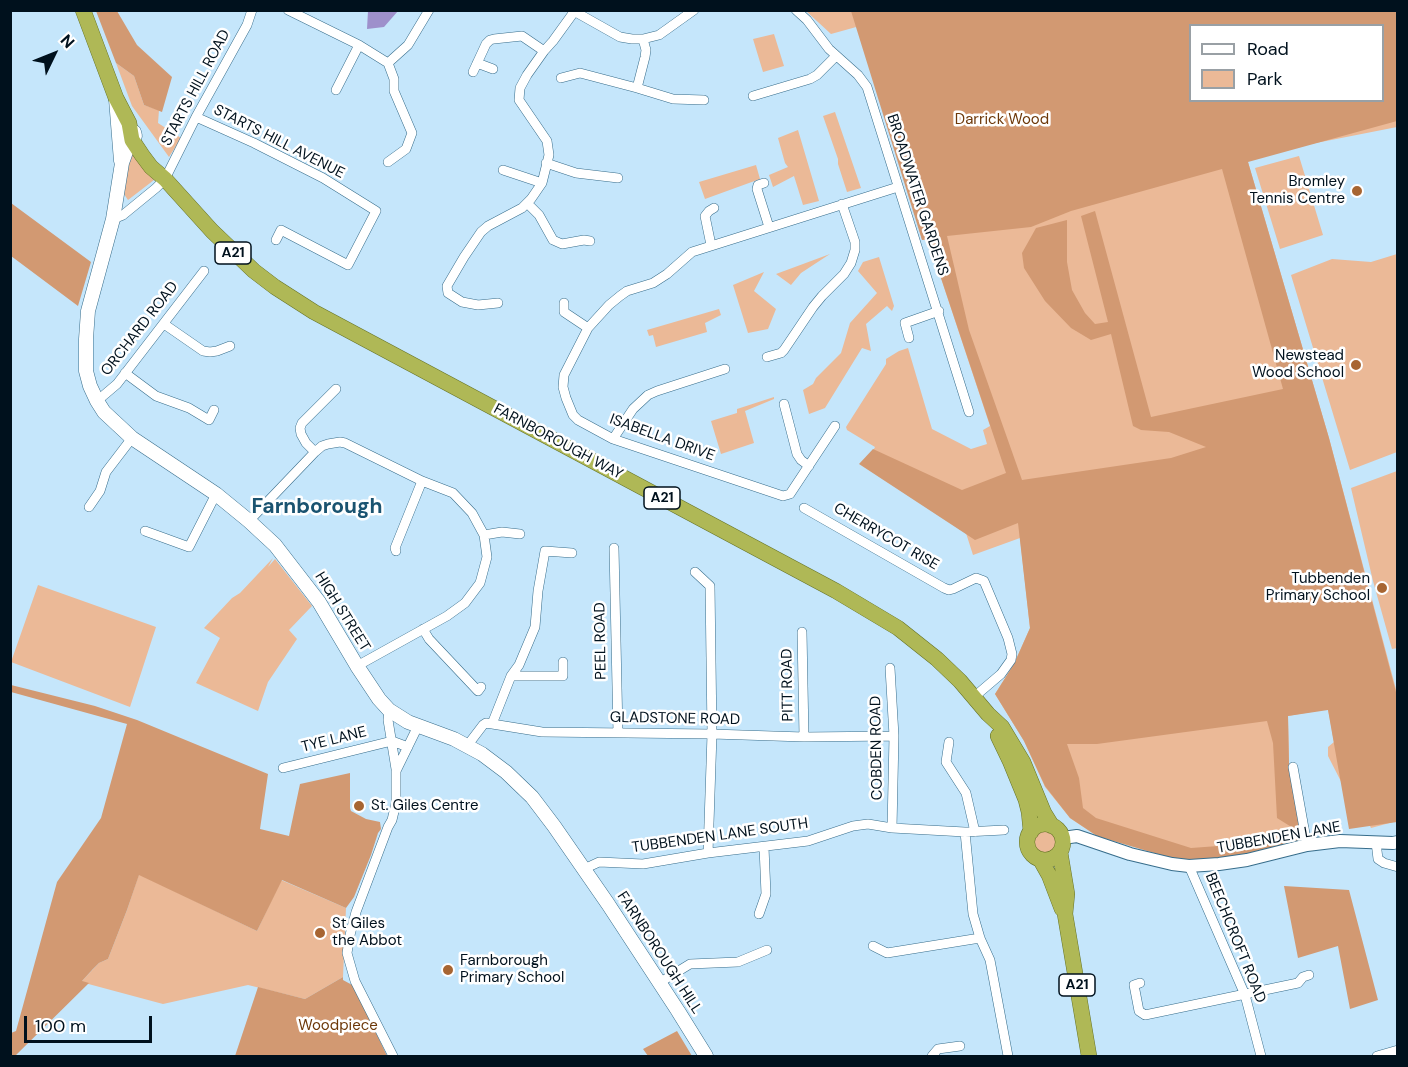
<!DOCTYPE html>
<html>
<head>
<meta charset="utf-8">
<style>
	body { margin:0 }
	#map { position:relative; width:1408px; height:1067px; overflow:hidden; background:#c5e6fb; font-family:"DM Sans",sans-serif }
	canvas { display:block }
	.frame { position:absolute; inset:0; border:12px solid #00111d; pointer-events:none }
	.legend { position:absolute; left:1189px; top:24px; width:195px; height:78px; box-sizing:border-box; background:#fff; border:2px solid #99a0a5; margin:0; padding:8px 10px; list-style:none; font-size:18px; color:#00111d }
	.legend li { display:flex; align-items:center; gap:12px; height:30px }
	.legend b { width:30px; border:2px solid #99a0a5 }
	.north { position:absolute; left:24px; top:24px; width:60px; height:60px; -webkit-text-stroke:4px #fff; paint-order:stroke; rotate:47deg; font-size:16px; font-weight:700; line-height:24px; text-align:center; color:#00111d }
	.north::after { content:''; display:block; margin:auto; width:21px; height:27px; background:#00111d; clip-path:polygon(50% 0,100% 100%,50% 72%,0 100%) }
	.scale { position:absolute; left:24px; top:1016px; width:128px; height:27px; box-sizing:border-box; border:3px solid #00111d; border-top:0; padding-left:8px; font-size:18px; line-height:21px; white-space:nowrap; color:#00111d; -webkit-text-stroke:4px #fff; paint-order:stroke }
</style>
</head>
<body>
<div id="map">
<canvas width="1408" height="1067"></canvas>
<div class="frame"></div>
<ul class="legend">
<li><b style="height:8px;background:#fff"></b>Road</li>
<li><b style="height:16px;background:#ebb997"></b>Park</li>
</ul>
<div class="north">N</div>
<div class="scale">100 m</div>
</div>
<script>
const context = document.querySelector('canvas').getContext('2d');
context.lineJoin = 'round';
function paint(path, color) { context.fillStyle = color; context.fill(path, 'evenodd'); }
const poly = rows => new Path2D(rows.map(r => 'M' + r).join(''));
function stroke(path, color, width, dash) { context.strokeStyle = color; context.lineWidth = width; context.lineCap = dash ? 'butt' : 'round'; context.setLineDash(dash || []); context.stroke(path); }
function write(font, color, halo, rows, align = 'center') {
  context.font = font + ' "DM Sans",sans-serif'; context.lineWidth = 5; context.setLineDash([]); context.textBaseline = 'middle'; context.strokeStyle = halo; context.fillStyle = color; for (const [text, x, y, turn = 0] of rows) {
    context.save(); context.translate(x, y); context.rotate((+turn || 0) * Math.PI / 180); context.textAlign = isNaN(turn) ? turn : align; if (halo) context.strokeText(text, 0, 0); context.fillText(text, 0, 0); context.restore();
  }
}
paint(poly([
	[806,11,1397,11,1397,127,1245,157,1248,162,1329,438,1397,693,1397,821,1371,828,1359,802,1353,805,1328,756,1328,747,1334,742,1328,709,1288,716,1289,763,1303,841,1300,840,1178,860,1097,836,1070,818,1045,787,1024,741,995,694,1014,664,1030,628,1020,538,973,555,965,530,960,530,956,526,865,466,875,447,847,430,846,427,886,364,886,359,899,351,908,348,932,429,971,449,987,444,983,430,990,426,928,239,922,240,867,24,831,34],
	[1190,26,1382,26,1382,100,1190,100],
	[774,34,784,66,763,72,753,39],
	[116,63,134,76,144,105,159,110,158,123,181,138,169,157,132,106],
	[835,112,861,188,847,192,838,164,838,159,823,116],
	[798,130,819,201,803,205,794,176,773,187,769,175,788,167,785,163,778,138],
	[134,151,154,180,128,200,124,194,130,152],
	[1299,156,1323,235,1280,249,1255,168],
	[756,165,760,179,705,199,699,182],
	[830,254,801,273,791,285,776,274],
	[1397,254,1397,452,1350,470,1291,275,1332,259,1371,262],
	[879,257,894,306,892,311,887,306,866,324,871,351,862,348,825,408,809,414,803,390,813,384,816,378,841,353,850,323,877,293,858,271,863,262],
	[764,272,754,291,776,309,768,329,748,333,733,285],
	[719,309,721,315,705,323,707,332,656,347,653,335,649,336,647,330],
	[774,397,774,399,745,411,754,443,721,454,711,421,737,413,737,409],
	[1397,471,1398,648,1392,649,1373,581,1351,488],
	[273,558,268,567,275,559,312,606,289,630,297,639,268,682,258,711,196,683,220,638,204,628,232,598,240,593],
	[38,585,156,627,130,707,11,662],
	'1034 842a12 12 0 1 1 24 0a12 12 0 1 1-24 0Z',
	[139,874,257,931,281,880,346,908,343,977,305,999,248,985,163,1004,81,982,99,963,108,959,127,910]
]), '#ebb997');
paint(poly([
	[96,11,117,11,137,45,172,77,162,112,144,105,134,76,116,63],
	[851,11,1397,11,1397,121,1248,162,1329,438,1397,696,1397,822,1349,829,1328,710,1288,716,1289,763,1302,830,1293,828,1277,818,1273,743,1267,721,1097,744,1067,744,1079,778,1083,808,1096,818,1191,848,1300,840,1220,862,1178,860,1097,836,1070,818,1045,786,1024,741,995,694,1014,664,1030,628,1018,523,975,540,859,464,873,449,962,490,1006,473,928,239,922,240],
	[1190,26,1382,26,1382,100,1190,100],
	[1222,169,1283,389,1151,417,1095,211,1081,216,1108,322,1095,324,1085,313,1072,290,1067,262,1067,220,1036,228,1022,253,1024,268,1045,301,1071,328,1091,340,1111,334,1133,426,1141,430,1169,432,1206,447,1171,458,1022,480,969,330,947,236,1031,227,1071,211],
	[11,203,91,262,78,306,11,256],
	[11,685,95,706,137,720,268,774,260,829,289,836,300,784,350,773,350,808,351,811,366,819,380,822,381,829,378,833,371,855,354,897,346,908,282,880,257,931,139,875,127,910,108,959,99,963,93,969,82,981,89,983,15,1056,11,1056,11,1033,16,1031,57,882,101,818,127,724,11,692],
	[1284,886,1349,890,1378,1000,1350,1009,1338,946,1298,958],
	[343,977,343,980,354,986,387,1056,235,1056,258,987,305,999],
	[677,1031,692,1056,648,1056,643,1049]
]), '#d29972');
paint(poly([
	[368,11,368,10,398,11,384,27,367,29]
]), '#9e90cb');
const minor = poly([
	[288,10,359,45,388,63,394,79,394,91,412,133,406,149,388,162],
	[572,10,620,37,632,39,643,39,659,35,694,10],
	[796,10,807,20,829,49,858,75,867,87,969,412],
	[388,63,408,45,429,10],
	[477,63,493,69],
	[473,72,486,44,490,40,494,39,522,36,544,51],
	[561,78,580,73,637,88,645,57,646,50,643,39],
	[637,88,673,99,704,100],
	[336,90,359,45],
	[753,96,810,79,817,75,836,56],
	[196,117,254,143,323,178,376,211,348,265,281,230,276,240],
	[546,163,576,173,618,178],
	[503,170,542,183],
	[764,183,758,185,757,189,769,227],
	[527,203,539,215,553,240,562,244,584,240,590,241],
	[113,219,123,215,156,188,165,179,196,117,247,25,252,10],
	[711,245,705,216,709,211,714,208],
	[498,303,478,305,462,302,448,293,447,286,464,257,481,232,488,226,522,208,531,199,542,183,549,155,547,141,519,100,520,88,527,75,544,51,553,41,574,12],
	[564,303,564,312,588,328],
	[164,324,203,351,210,352,217,351,230,346],
	[909,338,905,323,939,311],
	[767,357,781,353,784,350,813,307,822,296,844,274,851,263,855,250,855,242,842,204],
	[125,373,156,396,189,408,209,420,214,410],
	[97,401,117,384,204,271],
	[784,404,797,454,801,460,809,466],
	[835,426,790,494,783,496,613,439,578,420,573,415,566,398,563,387,564,375,588,328,609,305,620,296,627,291,653,283,667,274,692,252,898,187],
	[613,439,633,409,648,395,657,391,725,369],
	[315,452,306,443,301,434,300,428,302,423,336,389],
	[89,507,100,491,106,472,132,438],
	[804,508,944,588,949,590,953,589,976,578,984,581,1008,638,1012,654,1011,660,1001,674,974,697],
	[249,521,315,452,322,446,328,444,340,442,345,443,422,481,453,493,472,513,484,535,487,557,480,583,465,603,447,616,357,666],
	[145,531,189,547,216,494],
	[484,535,502,532,520,534],
	[614,548,618,733],
	[396,551,395,548,422,481],
	[695,572,710,586,712,734,708,853],
	[423,629,429,639,478,691,481,687],
	[802,632,804,737],
	[890,668,894,736,892,828],
	[511,676,563,676,563,662],
	[389,710,388,720,396,769],
	[492,724,511,676,519,665,535,627,538,591,545,551,572,553],
	[949,742,946,762,966,793,975,832],
	[467,746,483,725,486,723,542,732,712,734,804,737,894,736],
	[1293,767,1307,845],
	[283,768,392,741,408,747],
	[965,832,973,914,980,938,990,960,1008,1056],
	[1376,842,1378,859,1384,863,1398,867],
	[1189,866,1245,995,1261,1056],
	[584,869,599,862,643,864,708,853,808,841,853,826,868,824,892,828,965,832,1004,830],
	[759,914,766,894,764,847],
	[873,946,887,953,980,938],
	[659,983,690,964,738,962,767,950],
	[1140,983,1134,985,1139,1011,1145,1015,1298,983,1303,977,1309,975],
	[393,1056,355,981,347,953,350,935,356,912,388,827,392,820,396,803,396,771,418,726],
	[932,1056,938,1049,960,1046],
	[1377,1056,1398,1050]
]);
const tertiary = poly([
	[1063,838,1077,836,1130,854,1172,864,1189,866,1219,864,1247,860,1307,845,1340,841,1393,843,1398,842]
]);
const secondary = poly([
	[116,99,121,161],
	[134,132,135,136,128,146,122,163,113,219,88,311,86,339,86,371,90,386,97,401,104,412,132,438,216,494,249,521,275,545,319,602,357,666,379,699,389,710,408,722,454,739,482,754,506,772,532,797,554,826,608,904,678,1011,706,1056]
]);
const trunk = poly([
	[83,10,116,98,129,123,132,140,142,155,151,167,165,179,212,231,254,271,275,287,314,312,836,591,898,628,937,659,960,681,988,714,1002,727,1023,762,1044,813,1052,826],
	[998,736,1010,761,1026,800,1029,812,1031,832],
	'1027 842a18 18 0 1 1 36 0a18 18 0 1 1-36 0Z',
	[1060,852,1067,894,1065,914,1089,1056],
	[1040,859,1049,875,1062,909]
]);
stroke(minor, '#376d8b', 10);
stroke(tertiary, '#376d8b', 14);
stroke(secondary, '#376d8b', 15);
stroke(trunk, '#657226', 16);
stroke(minor, '#fff', 9);
stroke(tertiary, '#fff', 12);
stroke(secondary, '#fff', 14);
stroke(trunk, '#afb856', 15);
for (const [x, y, r, color] of [
	[1357,191,6,"#a76532"],
	[1356,365,6,"#a76532"],
	[1382,588,6,"#a76532"],
	[359,806,6,"#a76532"],
	[320,933,6,"#a76532"],
	[448,970,6,"#a76532"]
]) { const dot = new Path2D(); dot.arc(x, y, r, 0, 2 * Math.PI); context.fillStyle = color; context.fill(dot); stroke(dot, '#fff', 2); }
for (const [x, y, w] of [
	[233,253,36],
	[662,498,36],
	[1077,985,36]
]) { const box = new Path2D(); box.roundRect(x - w / 2, y - 11, w, 22, 4.5); context.fillStyle = '#fff'; context.fill(box); stroke(box, '#00111d', 1.5); }
write('bold 14px', '#00111d', null, [
	["A21",233,253],
	["A21",662,498],
	["A21",1077,985]
]);
write('15px', '#00111d', '#fff', [
	["STARTS HILL ROAD",196,88,-62],
	["STARTS HILL AVENUE",279,142,27],
	["BROADWATER GARDENS",917,195,72],
	["ORCHARD ROAD",140,329,-52],
	["ISABELLA DRIVE",662,438,20],
	["FARNBOROUGH WAY",558,442,28],
	["CHERRYCOT RISE",886,537,30],
	["HIGH STREET",342,612,58],
	["PEEL ROAD",601,641,-91],
	["PITT ROAD",788,685,-91],
	["GLADSTONE ROAD",675,719,1],
	["TYE LANE",334,740,-14],
	["COBDEN ROAD",877,748,-91],
	["TUBBENDEN LANE SOUTH",720,836,-8],
	["TUBBENDEN LANE",1279,838,-10],
	["BEECHCROFT ROAD",1235,938,68],
	["FARNBOROUGH HILL",659,953,57]
]);
write('15px', '#6d3809', '#fff', [
	["Darrick Wood",1002,120],
	["Woodpiece",338,1026]
]);
write('15px', '#00111d', '#fff', [
	["Bromley",1345,182],
	["Tennis Centre",1345,199],
	["Newstead",1344,356],
	["Wood School",1344,373],
	["Tubbenden",1370,579],
	["Primary School",1370,596],
	["St. Giles Centre",371,806,"left"],
	["St Giles",332,924,"left"],
	["the Abbot",332,941,"left"],
	["Farnborough",460,961,"left"],
	["Primary School",460,978,"left"]
], 'right');
write('bold 21px', '#1a5370', '#fff', [
	["Farnborough",317,507]
]);
</script>
</body>
</html>
